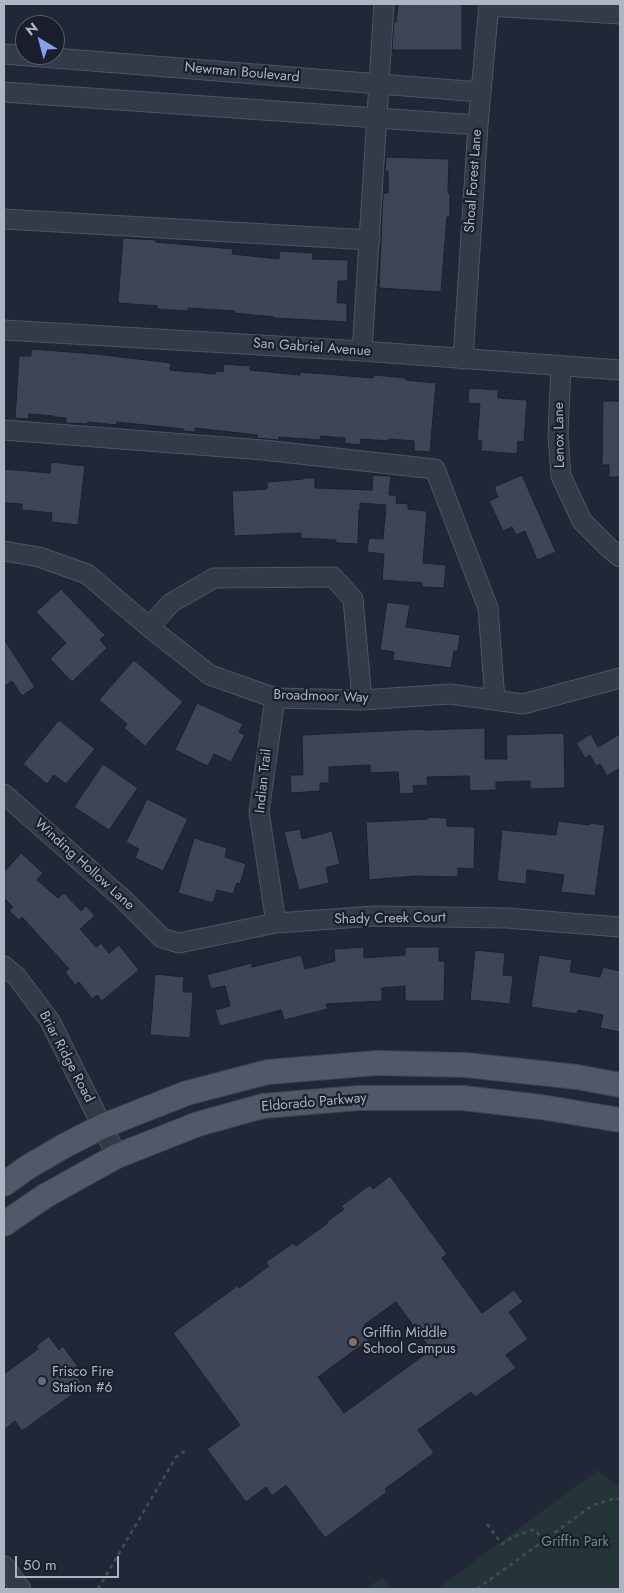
<!DOCTYPE html>
<html>
<head>
<meta charset="utf-8">
<style>
	body { margin:0 }
	#map { position:relative; width:624px; height:1593px; overflow:hidden; background:#212736; font-family:Jost,sans-serif }
	canvas { display:block }
	.frame { position:absolute; inset:0; border:5px solid #afb4c3; pointer-events:none }
	.north { position:absolute; left:15px; top:15px; width:50px; height:50px; box-sizing:border-box; background:#1a1f2b; border:1px solid #565b68; border-radius:50%; rotate:323deg; font-size:14px; font-weight:700; line-height:20px; text-align:center; color:#afb4c3 }
	.north::after { content:''; display:block; margin:auto; width:18px; height:22px; background:#85a1f2; clip-path:polygon(50% 0,100% 100%,50% 72%,0 100%) }
	.scale { position:absolute; left:15px; top:1556px; width:104px; height:22px; box-sizing:border-box; border:2px solid #afb4c3; border-top:0; padding-left:6px; font-size:15px; line-height:18px; white-space:nowrap; color:#afb4c3; -webkit-text-stroke:4px #1a1f2b; paint-order:stroke }
</style>
</head>
<body>
<div id="map">
<canvas width="624" height="1593"></canvas>
<div class="frame"></div>
<div class="north">N</div>
<div class="scale">50 m</div>
</div>
<script>
const context = document.querySelector('canvas').getContext('2d');
context.lineJoin = 'round';
function paint(path, color) { context.fillStyle = color; context.fill(path, 'evenodd'); }
const poly = rows => new Path2D(rows.map(r => 'M' + r).join(''));
function stroke(path, color, width, dash) { context.strokeStyle = color; context.lineWidth = width; context.lineCap = dash ? 'butt' : 'round'; context.setLineDash(dash || []); context.stroke(path); }
function write(font, color, halo, rows, align = 'center') {
  context.font = font + ' Jost,sans-serif'; context.lineWidth = 4.5; context.setLineDash([]); context.textBaseline = 'middle'; context.strokeStyle = halo; context.fillStyle = color; for (const [text, x, y, turn = 0] of rows) {
    context.save(); context.translate(x, y); context.rotate((+turn || 0) * Math.PI / 180); context.textAlign = isNaN(turn) ? turn : align; if (halo) context.strokeText(text, 0, 0); context.fillText(text, 0, 0); context.restore();
  }
}
paint(poly([
	[598,1470,613,1483,620,1485,620,1589,437,1589],
	[382,1577,392,1589,366,1589]
]), '#243438');
const building = poly([
	[398,4,462,4,462,50,392,50,394,22,396,22,398,4],
	[386,157,449,159,448,193,450,193,450,217,447,217,441,292,379,288,383,193,388,193,388,171,385,171,386,157],
	[123,238,156,240,156,242,233,249,232,254,279,259,279,251,313,253,312,259,348,260,348,281,338,281,337,303,347,303,347,322,274,318,274,317,234,313,235,311,188,308,188,311,157,309,157,306,118,303,123,238],
	[31,349,96,354,171,363,170,370,215,374,216,371,223,372,224,364,250,366,250,370,300,375,300,372,325,374,373,378,374,375,406,378,406,380,436,383,430,452,414,451,414,441,389,439,389,441,361,439,360,445,344,443,345,438,321,436,320,440,279,437,279,440,257,438,257,435,195,428,195,432,183,431,183,429,117,422,117,425,88,422,87,424,66,423,66,418,54,417,54,416,29,414,29,419,15,418,19,356,31,356,31,349],
	[469,388,498,390,498,398,527,400,524,442,518,441,517,454,481,451,482,441,477,441,480,404,468,403,469,388],
	[603,401,620,401,620,477,609,477,609,465,602,465,603,401],
	[51,462,85,466,78,525,51,522,52,513,22,510,22,504,4,503,4,469,50,473,51,462],
	[373,475,391,476,389,495,397,495,396,503,408,504,408,509,427,511,423,563,446,565,444,588,422,587,422,583,382,580,384,554,367,552,369,538,383,539,386,505,360,503,360,510,359,510,358,544,336,543,336,540,300,538,301,533,234,536,232,491,267,489,267,482,303,479,303,478,315,478,315,488,372,490,373,475],
	[522,475,556,552,537,560,525,531,516,535,512,527,503,531,489,501,498,497,494,487,522,475],
	[61,589,105,635,100,640,107,648,72,682,50,659,66,643,36,612,61,589],
	[387,602,410,605,406,627,460,635,458,651,454,651,451,668,393,660,394,652,380,650,387,602],
	[4,639,35,687,22,696,12,681,4,687,4,639],
	[134,660,183,702,145,746,124,728,127,724,99,700,134,660],
	[197,703,243,724,239,732,245,735,231,762,214,754,208,766,175,750,197,703],
	[59,720,95,749,66,784,54,775,47,784,23,764,59,720],
	[485,728,485,759,507,759,506,735,564,733,565,788,530,789,530,781,496,782,496,790,470,791,469,776,427,777,428,785,413,786,414,793,400,794,398,772,370,773,370,765,329,767,329,783,320,783,320,791,291,793,290,775,303,775,302,735,424,729,424,730,485,728],
	[591,734,598,747,620,734,620,768,607,776,600,764,596,766,590,755,585,758,576,743,591,734],
	[103,764,138,788,109,830,74,807,103,764],
	[147,799,188,819,163,871,135,858,139,849,126,842,147,799],
	[428,817,447,818,447,826,475,827,474,869,458,868,458,877,415,876,369,880,366,822,428,819,428,817],
	[558,821,590,825,590,823,605,825,595,896,561,892,564,875,527,870,526,884,497,881,502,830,556,835,558,821],
	[300,829,302,839,332,831,340,864,326,868,329,883,299,890,284,832,300,829],
	[194,838,227,848,225,857,246,864,240,884,237,883,233,894,217,890,213,903,178,893,194,838],
	[21,853,43,873,37,880,58,898,64,893,81,911,86,906,95,916,80,929,96,947,101,943,109,953,119,945,139,970,102,1001,97,995,92,999,79,982,75,985,65,972,69,969,22,917,19,920,9,911,13,907,4,898,4,872,21,853],
	[364,947,364,958,405,955,405,947,439,947,439,961,445,961,444,1001,405,1001,405,986,382,988,382,1001,326,1004,328,1009,284,1020,281,1010,220,1026,215,1010,230,1006,225,986,211,989,207,975,251,963,252,967,301,955,305,969,335,961,334,949,364,947],
	[475,950,505,953,503,975,513,976,510,1004,470,1000,475,950],
	[539,955,572,960,570,972,600,977,603,967,620,971,620,1032,600,1028,603,1015,578,1010,577,1014,531,1007,539,955],
	[155,974,184,977,183,992,193,992,190,1038,150,1035,155,974],
	[390,1176,447,1254,442,1258,482,1313,514,1290,523,1302,509,1312,528,1339,506,1355,516,1368,475,1397,471,1392,418,1430,434,1453,385,1489,387,1492,325,1538,286,1485,272,1496,266,1487,246,1502,207,1449,240,1425,173,1333,237,1286,239,1288,269,1266,266,1262,293,1243,296,1246,328,1223,327,1222,344,1209,341,1206,370,1185,373,1189,390,1176],
	[396,1302,431,1350,344,1413,318,1377,373,1337,364,1325,396,1302],
	[49,1336,59,1350,63,1346,81,1371,76,1375,84,1386,22,1431,15,1421,4,1430,4,1374,38,1349,36,1346,49,1336]
]);
paint(building, '#3d4556');
stroke(building, '#1c212d', 1);
const minor = poly([
	[488,6,620,14],
	[4,54,480,92],
	[4,92,478,125],
	[4,219,370,240],
	[4,330,362,351,620,370],
	[362,351,384,4],
	[463,359,478,125,489,4],
	[561,366,558,435,561,476,582,521,609,548,620,557],
	[4,430,263,450,435,469,488,608,495,700],
	[4,551,39,557,87,574,149,627,210,675,275,698,362,700,450,694,523,704,620,678],
	[149,627,171,603,214,578,333,577,353,599,362,700],
	[275,698,259,812,276,923],
	[4,794,123,899,162,938,179,943,276,923,375,916,507,918,620,927],
	[4,966,17,977,50,1021,117,1156],
	[4,1566,21,1589]
]);
const major = poly([
	[4,1184,28,1167,64,1146,103,1126,187,1093,268,1072,377,1063,466,1065,577,1077,620,1085],
	[4,1224,45,1196,117,1156,198,1124,263,1106,358,1098,463,1098,541,1107,620,1120]
]);
stroke(minor, '#4f5461', 21);
stroke(major, '#3e4350', 26);
stroke(poly([
	[487,1524,502,1544,513,1537,532,1530,535,1530,543,1540],
	[98,1589,176,1457,185,1451],
	[477,1589,593,1505,613,1499,620,1499]
]), '#404f55', 2.5, [4, 4]);
stroke(minor, '#343a47', 19);
stroke(major, '#525867', 24);
for (const [x, y, r, color] of [
	[353,1342,5,"#8d6e63"],
	[42,1381,5,"#5c6f8a"]
]) { const dot = new Path2D(); dot.arc(x, y, r, 0, 2 * Math.PI); context.fillStyle = color; context.fill(dot); stroke(dot, '#1a1f2b', 2); }
write('14px', '#afb4c3', '#1a1f2b', [
	["Newman Boulevard",242,73,5],
	["Shoal Forest Lane",474,181,-86],
	["San Gabriel Avenue",312,348,4],
	["Lenox Lane",560,435,-91],
	["Broadmoor Way",321,697,2],
	["Indian Trail",264,781,-84],
	["Winding Hollow Lane",84,865,42],
	["Shady Creek Court",390,919,-1],
	["Briar Ridge Road",66,1057,62],
	["Eldorado Parkway",314,1103,-5]
]);
write('14px', '#afb4c3', '#1a1f2b', [
	["Griffin Middle",363,1334],
	["School Campus",363,1350],
	["Frisco Fire",52,1373],
	["Station #6",52,1389]
], 'left');
write('14px', '#679277', '#1a1f2b', [
	["Griffin Park",575,1543]
]);
</script>
</body>
</html>
